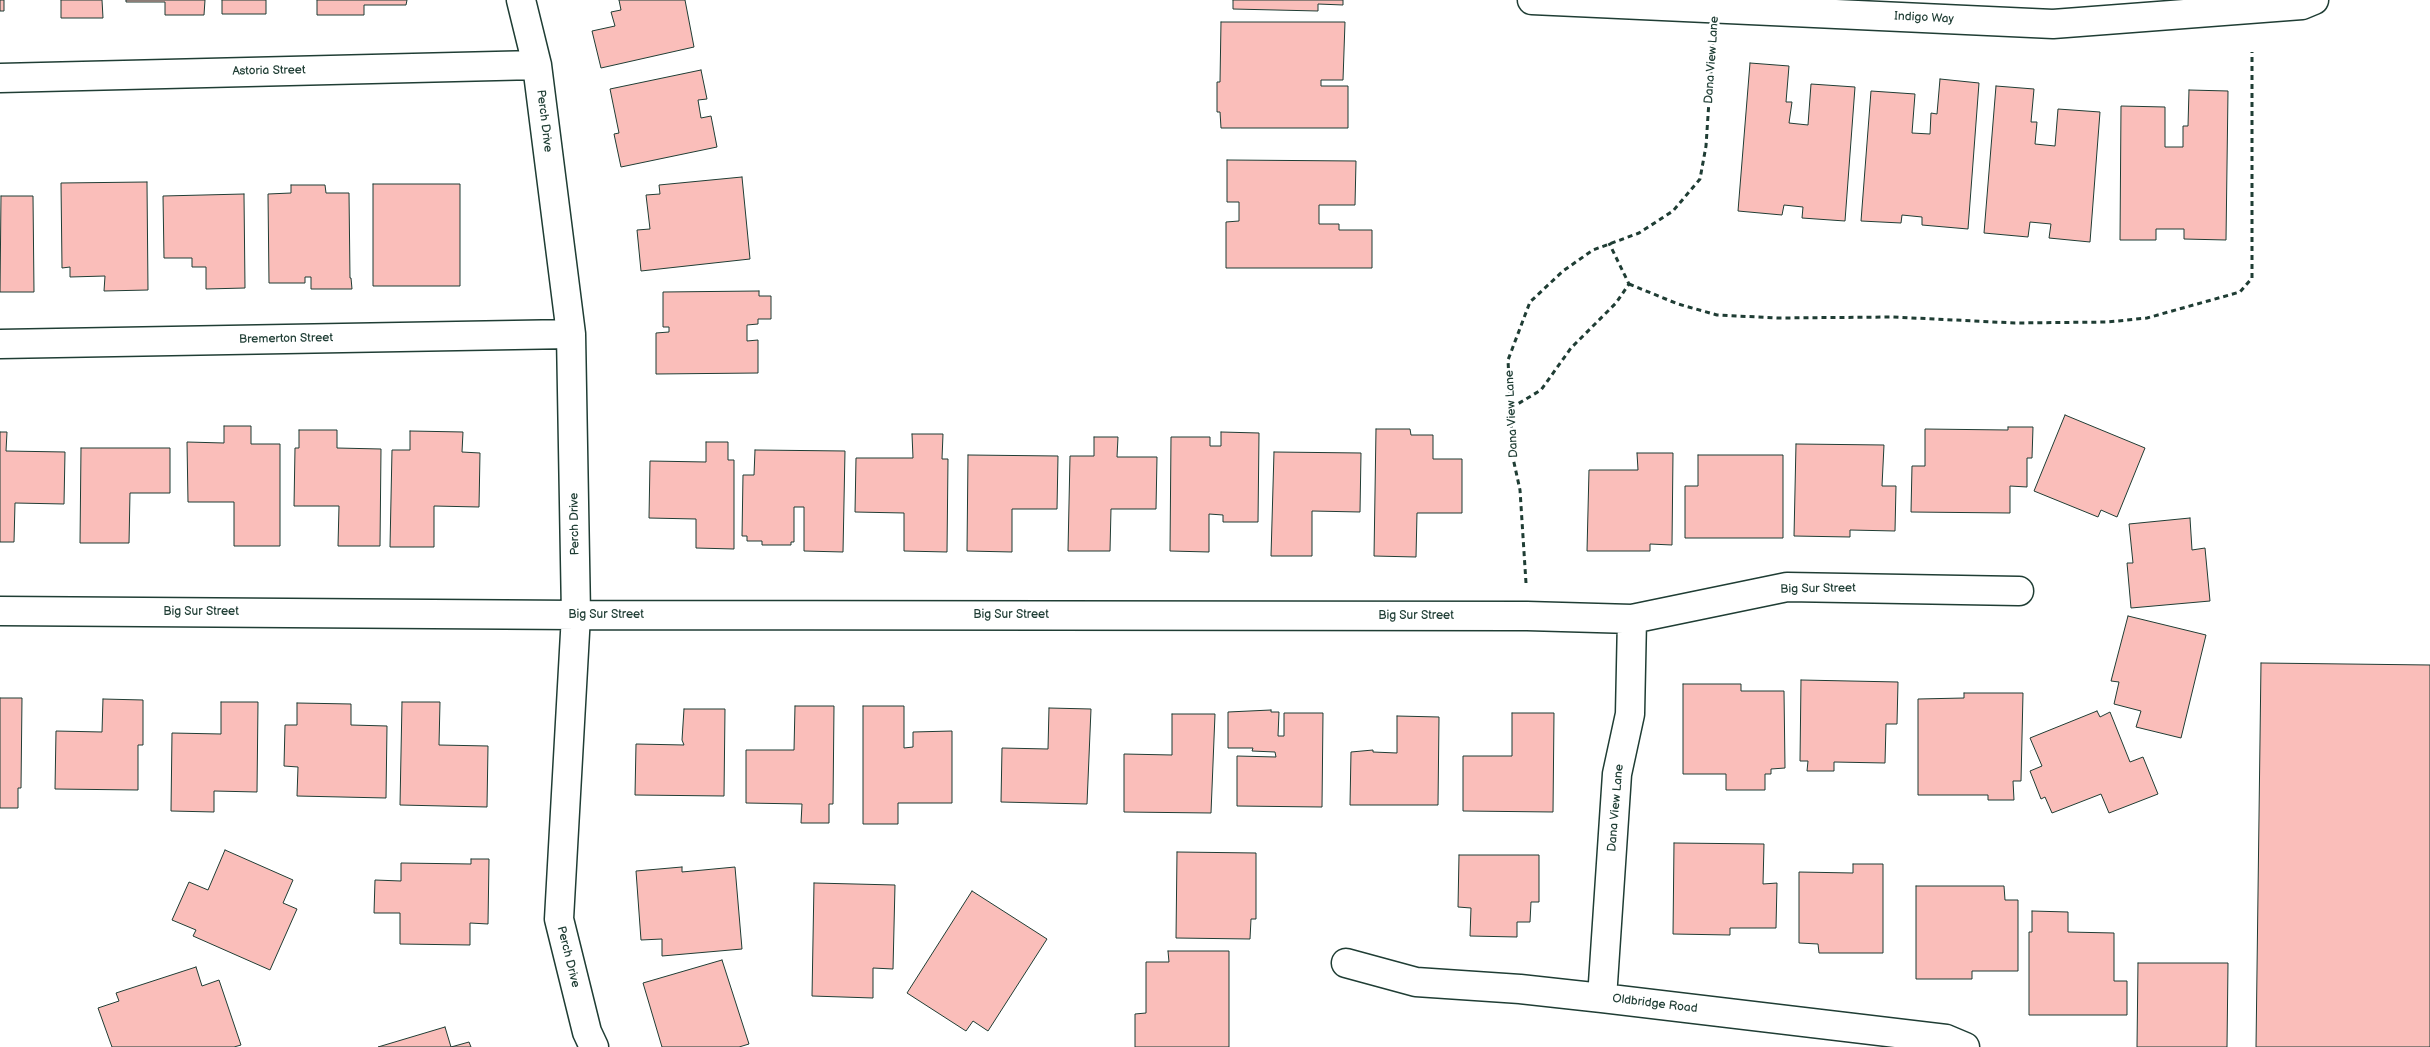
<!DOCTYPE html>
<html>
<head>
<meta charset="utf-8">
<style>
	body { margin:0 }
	canvas { display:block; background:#fff }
</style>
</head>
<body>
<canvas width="2430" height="1047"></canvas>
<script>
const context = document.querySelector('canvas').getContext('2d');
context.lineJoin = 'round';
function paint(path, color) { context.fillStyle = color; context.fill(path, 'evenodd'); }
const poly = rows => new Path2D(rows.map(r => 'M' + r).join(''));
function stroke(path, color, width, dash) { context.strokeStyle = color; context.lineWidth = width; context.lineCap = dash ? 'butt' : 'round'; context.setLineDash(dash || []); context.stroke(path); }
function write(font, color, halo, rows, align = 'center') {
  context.font = font + ' "Balsamiq Sans",sans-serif'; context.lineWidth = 5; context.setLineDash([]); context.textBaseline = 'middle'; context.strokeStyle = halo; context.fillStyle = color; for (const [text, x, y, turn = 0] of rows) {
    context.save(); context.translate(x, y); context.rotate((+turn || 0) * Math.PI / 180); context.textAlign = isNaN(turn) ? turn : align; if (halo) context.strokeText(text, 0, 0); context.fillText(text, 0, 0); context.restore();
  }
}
const building = poly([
	[0,0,4,0,4,11,0,11,0,0],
	[61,0,102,0,103,18,61,18,61,0],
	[126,0,205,0,204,15,165,15,165,2,126,2,126,0],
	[222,0,266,0,266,14,222,14,222,0],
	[317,0,407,0,406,5,364,5,364,15,317,15,317,0],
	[619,0,685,0,694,47,601,68,592,31,615,26,611,12,621,10,619,0],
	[1233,0,1343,0,1343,5,1318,4,1318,11,1233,9,1233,0],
	[1221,22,1345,22,1343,80,1321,80,1321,86,1348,86,1348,128,1221,128,1220,112,1217,112,1217,82,1220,82,1221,22],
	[1750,63,1789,66,1786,102,1792,102,1789,123,1808,125,1811,84,1855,87,1845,221,1802,218,1803,207,1784,205,1782,215,1738,211,1750,63],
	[701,70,707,99,698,100,701,118,711,116,717,147,621,167,614,134,619,133,610,89,701,70],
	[1940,79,1979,83,1968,229,1922,225,1922,217,1902,215,1901,223,1861,221,1871,91,1915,94,1912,133,1930,134,1931,113,1937,114,1940,79],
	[1996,86,2034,89,2031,122,2037,122,2035,144,2055,146,2058,109,2100,112,2090,242,2049,238,2051,224,2030,222,2028,237,1984,233,1996,86],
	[2189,90,2228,91,2226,240,2184,239,2184,229,2156,229,2156,240,2120,240,2121,106,2165,107,2165,147,2183,147,2183,126,2188,126,2189,90],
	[1227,160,1356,161,1355,205,1319,205,1319,224,1339,224,1339,230,1372,230,1372,268,1226,268,1226,222,1239,221,1239,202,1227,202,1227,160],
	[742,177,750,259,641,271,637,230,650,229,646,195,660,194,659,185,742,177],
	[147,182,148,290,104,291,105,276,70,277,70,267,62,268,61,183,147,182],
	[373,184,460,184,460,286,373,286,373,184],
	[291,185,325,185,326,193,349,193,350,278,351,278,352,289,311,289,311,277,305,277,305,283,269,283,268,194,291,193,291,185],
	[244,194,245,288,206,289,206,267,192,267,192,258,164,258,163,196,244,194],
	[1,196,33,196,34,292,0,292,1,196],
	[759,291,759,296,771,296,771,319,758,319,758,324,747,325,747,341,758,340,758,373,656,374,656,333,669,332,669,327,663,327,663,292,759,291],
	[2065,415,2145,448,2117,517,2101,510,2098,517,2034,491,2065,415],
	[224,426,251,426,251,444,280,444,280,546,234,546,234,502,188,502,187,442,224,443,224,426],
	[2008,427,2033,427,2032,458,2027,458,2027,487,2010,486,2010,513,1911,512,1912,466,1925,466,1925,429,2008,430,2008,427],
	[1376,429,1410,429,1411,435,1433,435,1433,459,1462,459,1462,513,1417,513,1416,557,1374,556,1376,429],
	[299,430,337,430,337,448,381,449,380,546,338,546,339,506,294,506,295,448,299,448,299,430],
	[410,431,463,432,462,452,480,453,479,507,434,506,434,547,390,547,392,450,410,450,410,431],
	[0,432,7,432,6,451,65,452,64,504,15,503,14,542,0,542,0,432],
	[1221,432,1259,433,1258,522,1223,522,1223,515,1209,514,1209,552,1170,551,1171,437,1210,437,1210,446,1221,446,1221,432],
	[912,434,943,434,942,459,948,459,947,552,904,551,904,513,855,512,856,458,913,458,912,434],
	[1094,437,1118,437,1117,457,1157,457,1156,509,1111,509,1110,551,1068,551,1070,456,1094,456,1094,437],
	[706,442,728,442,728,460,734,460,734,549,696,548,696,519,649,518,650,461,706,462,706,442],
	[1796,444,1884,445,1882,486,1896,486,1895,531,1850,530,1850,537,1794,536,1796,444],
	[81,448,170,448,170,493,130,493,129,543,80,543,81,448],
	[755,450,845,451,843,552,804,551,804,507,794,507,794,542,791,542,791,545,762,545,762,541,747,541,747,536,742,536,743,475,754,475,755,450],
	[1274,452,1361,453,1360,512,1312,511,1312,556,1271,556,1274,452],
	[1637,453,1673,453,1672,545,1650,544,1650,551,1587,551,1589,470,1638,470,1637,453],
	[968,455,1058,456,1057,509,1012,509,1012,552,967,551,968,455],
	[1698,455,1783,455,1783,538,1685,538,1685,486,1698,486,1698,455],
	[2190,518,2192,550,2205,548,2210,601,2131,608,2127,563,2133,563,2129,524,2190,518],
	[2128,616,2206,635,2181,738,2136,727,2141,711,2114,704,2119,682,2111,681,2128,616],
	[2261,663,2430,665,2430,1047,2256,1047,2261,663],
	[1801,680,1898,682,1897,724,1886,724,1885,763,1834,762,1834,771,1807,771,1808,761,1800,761,1801,680],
	[1683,684,1741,684,1741,691,1784,691,1785,768,1771,769,1771,774,1765,774,1765,790,1726,790,1726,774,1683,774,1683,684],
	[1964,693,2023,693,2021,781,2013,781,2014,800,1988,800,1988,795,1918,795,1918,699,1964,698,1964,693],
	[0,698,22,698,21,788,18,788,18,808,0,808,0,698],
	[103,699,143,700,143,745,138,745,138,790,55,789,56,731,102,732,103,699],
	[221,702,258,702,257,792,214,791,214,812,171,811,172,733,221,734,221,702],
	[402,702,440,702,439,745,488,746,487,807,400,805,402,702],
	[297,703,351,704,351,725,387,726,386,798,297,796,298,767,284,766,285,725,297,725,297,703],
	[795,706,834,706,833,804,829,804,829,823,801,823,802,804,746,803,746,750,794,750,795,706],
	[863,706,904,706,904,748,913,747,913,732,952,731,952,803,898,803,898,824,863,824,863,706],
	[1049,708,1091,709,1087,804,1001,802,1002,748,1048,749,1049,708],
	[684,709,725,709,724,796,635,795,636,744,684,745,682,740,684,709],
	[1271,710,1271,712,1279,712,1278,736,1284,736,1284,713,1323,713,1322,807,1237,806,1237,756,1276,757,1275,752,1252,751,1253,748,1228,748,1228,712,1271,710],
	[2097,711,2100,717,2110,712,2130,762,2143,757,2158,794,2109,813,2101,794,2052,813,2045,797,2041,799,2030,771,2042,766,2030,738,2097,711],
	[1512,713,1554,713,1553,812,1463,811,1463,756,1512,756,1512,713],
	[1172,714,1215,714,1211,813,1124,812,1124,754,1172,755,1172,714],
	[1397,716,1439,717,1438,805,1350,805,1351,752,1373,750,1373,752,1397,753,1397,716],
	[1674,843,1764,844,1763,884,1777,883,1776,928,1730,928,1730,935,1673,934,1674,843],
	[225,850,293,880,283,903,297,909,270,970,193,936,196,930,172,920,189,882,208,890,225,850],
	[1177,852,1256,853,1256,919,1251,919,1250,939,1176,938,1177,852],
	[1459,855,1539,855,1539,902,1531,902,1530,922,1517,922,1517,937,1470,936,1471,908,1458,907,1459,855],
	[471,859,489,859,488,924,470,923,470,945,400,944,400,913,374,913,375,880,401,881,401,863,471,864,471,859],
	[1853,864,1883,864,1883,953,1819,953,1818,944,1799,943,1799,872,1853,873,1853,864],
	[682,867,682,872,735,867,742,949,662,956,662,939,641,940,636,871,682,867],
	[814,883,895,885,893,969,873,968,873,998,812,996,814,883],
	[1916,886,2004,886,2005,900,2018,900,2018,971,1972,971,1972,979,1916,979,1916,886],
	[972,891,1047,939,988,1031,973,1021,966,1031,907,993,972,891],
	[2032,911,2068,912,2068,932,2114,933,2114,981,2127,981,2127,1015,2029,1015,2029,932,2032,932,2032,911],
	[1168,951,1229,951,1229,1047,1135,1047,1135,1014,1146,1013,1146,962,1169,962,1168,951],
	[722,960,749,1044,739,1047,662,1047,643,983,722,960],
	[2138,963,2228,963,2227,1047,2137,1047,2138,963],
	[196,967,202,986,219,980,241,1045,234,1047,112,1047,98,1008,119,1001,116,993,196,967],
	[445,1027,451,1047,469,1042,471,1047,378,1047,445,1027]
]);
paint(building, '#fabeba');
stroke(building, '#1f3d34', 1);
const street = poly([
	[521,0,537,65,571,334,576,615,559,919,587,1032,594,1047],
	[1532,0,2053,24,2302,5,2314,0],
	[0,78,537,65],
	[0,344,571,334],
	[0,611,576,615,1527,616,1632,619,1787,587,2019,591],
	[1346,963,1416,982,1520,989,1602,998,1946,1039,1965,1047],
	[1602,998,1617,774,1630,714,1632,619]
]);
stroke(street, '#1f3d34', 31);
stroke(poly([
	[1629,284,1678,304,1717,315,1778,318,1893,317,2015,323,2108,322,2147,318,2240,292,2252,278,2252,52],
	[1511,408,1541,390,1571,348,1616,303,1629,284,1609,243],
	[1526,583,1520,490,1513,458,1508,360,1530,302,1563,271,1593,250,1639,233,1673,211,1700,179,1706,146,1713,40]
]), '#1f3d34', 3, [5, 4]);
stroke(street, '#fff', 28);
write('12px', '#1f3d34', '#fff', [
	["Indigo Way",1924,18,3],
	["Dana View Lane",1712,60,-86],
	["Astoria Street",269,71,-1],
	["Perch Drive",544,121,83],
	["Bremerton Street",286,339,-1],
	["Dana View Lane",1512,414,-93],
	["Perch Drive",575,524,-91],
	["Big Sur Street",1818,589,-1],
	["Big Sur Street",201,612],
	["Big Sur Street",606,615],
	["Big Sur Street",1011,615],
	["Big Sur Street",1416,616],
	["Dana View Lane",1616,808,-85],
	["Perch Drive",568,957,76],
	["Oldbridge Road",1655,1004,7]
]);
</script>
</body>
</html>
